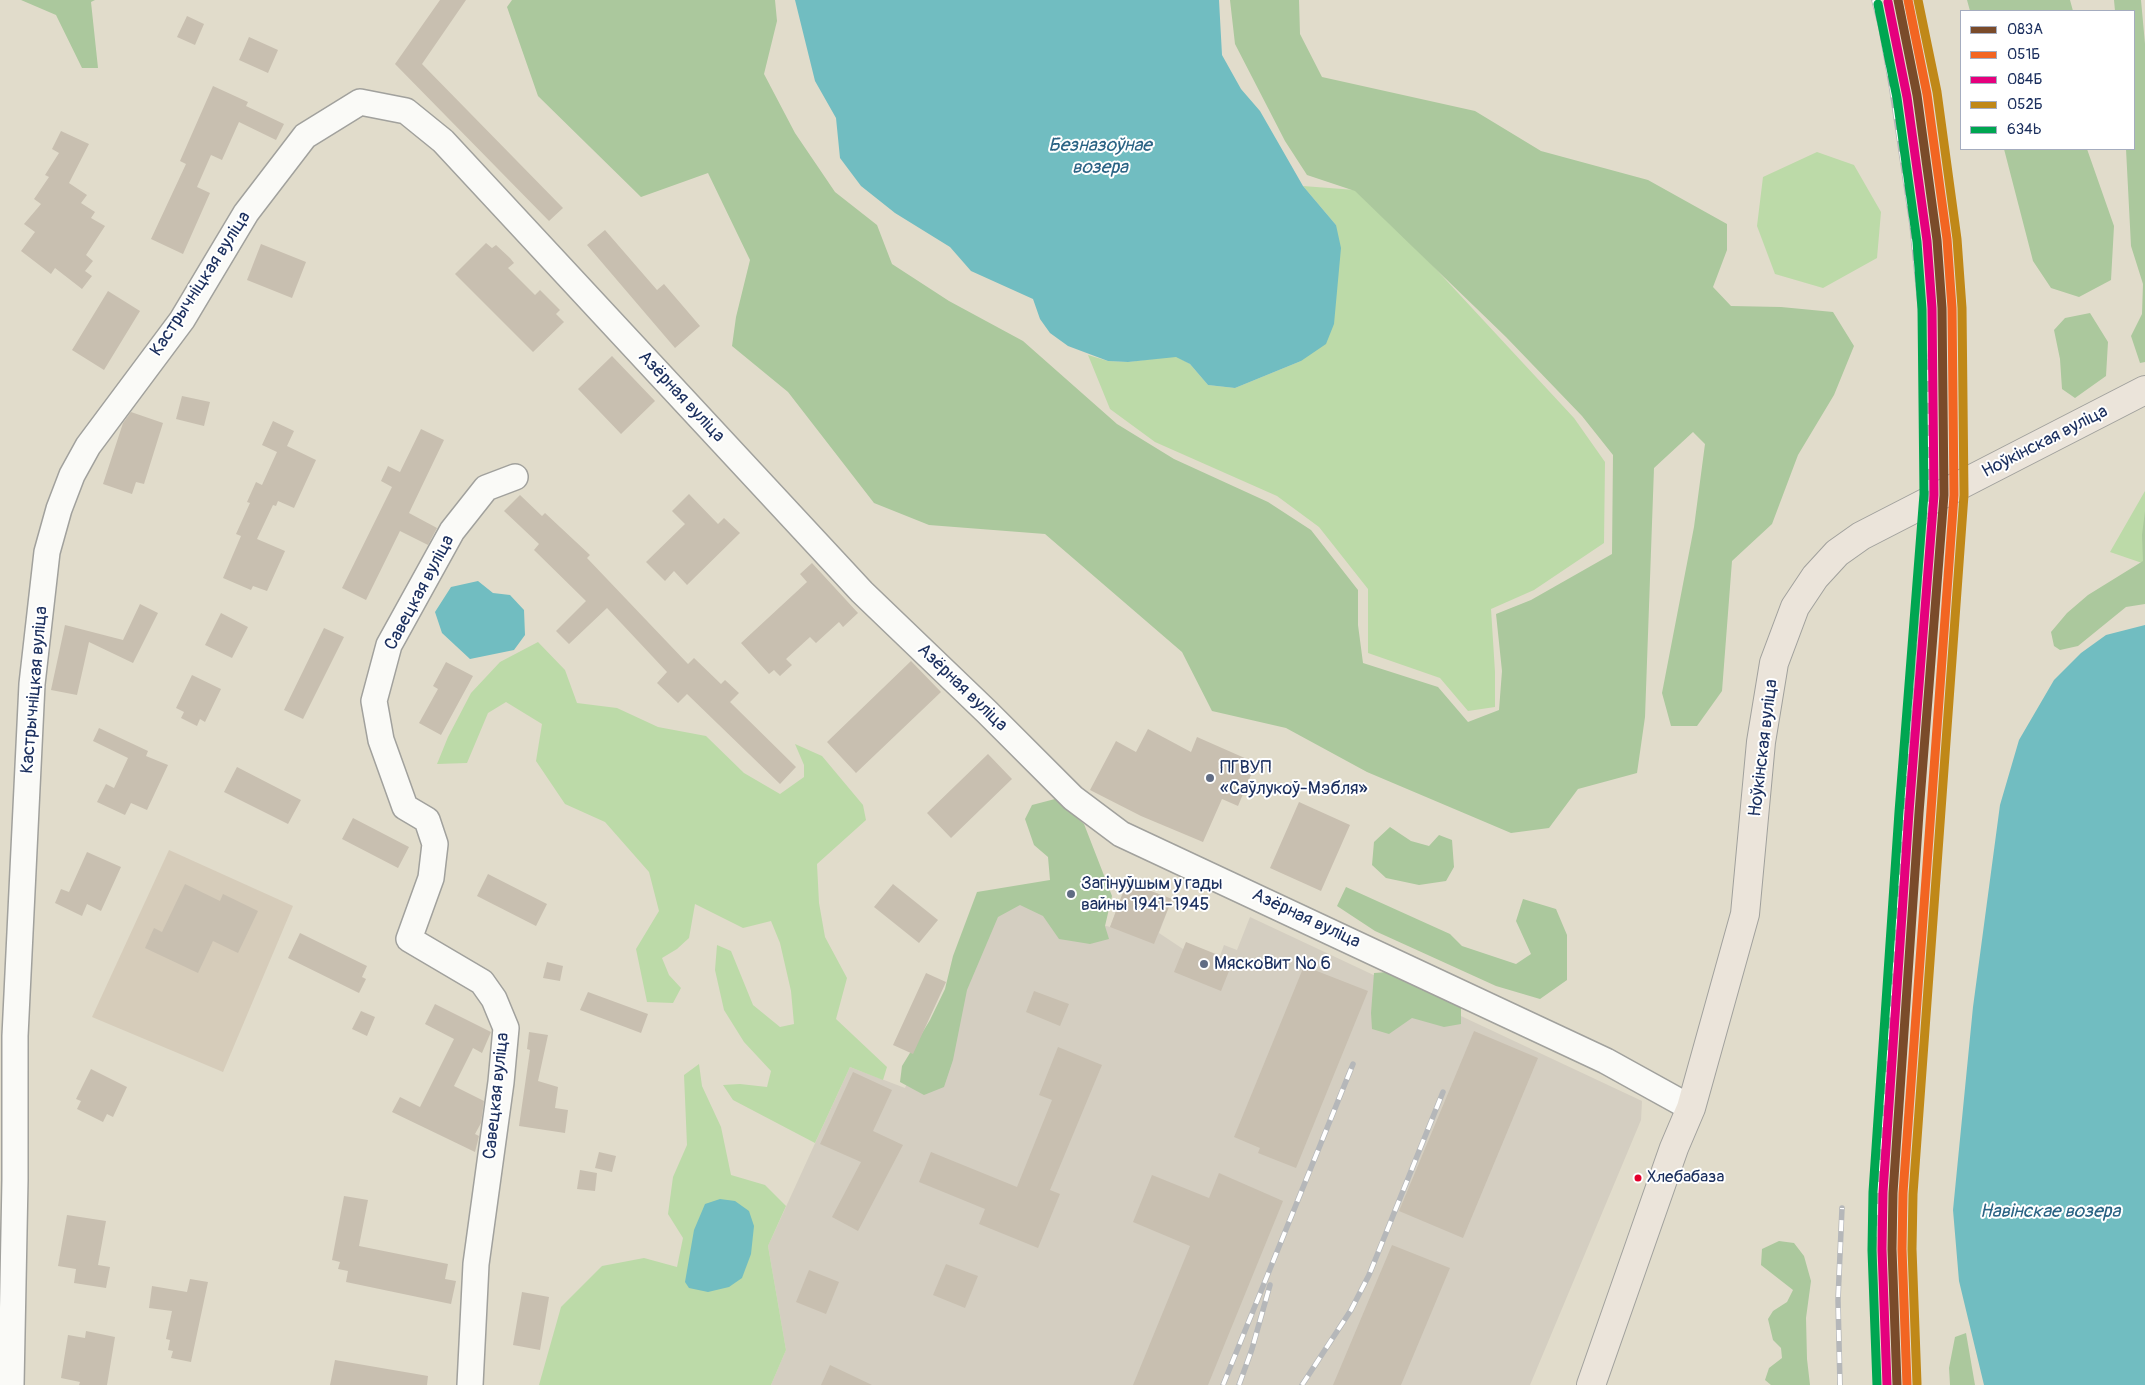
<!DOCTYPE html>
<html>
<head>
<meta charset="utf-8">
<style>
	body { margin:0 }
	#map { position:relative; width:2145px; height:1385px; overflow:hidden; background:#e1dccb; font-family:Pangolin,sans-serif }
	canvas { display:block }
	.legend { position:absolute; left:1960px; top:10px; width:175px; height:140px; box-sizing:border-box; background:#fff; border:1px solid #a4acbf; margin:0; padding:6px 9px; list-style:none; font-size:15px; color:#1b2f5e }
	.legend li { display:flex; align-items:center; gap:10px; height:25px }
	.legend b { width:25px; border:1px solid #a4acbf }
</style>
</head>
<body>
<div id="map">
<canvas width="2145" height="1385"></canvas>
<ul class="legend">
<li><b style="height:6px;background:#7a4b2a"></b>083А</li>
<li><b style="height:6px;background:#f26522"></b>051Б</li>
<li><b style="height:6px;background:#e5007d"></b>084Б</li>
<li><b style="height:6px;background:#c08818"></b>052Б</li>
<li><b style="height:6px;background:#00a651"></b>634Ь</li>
</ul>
</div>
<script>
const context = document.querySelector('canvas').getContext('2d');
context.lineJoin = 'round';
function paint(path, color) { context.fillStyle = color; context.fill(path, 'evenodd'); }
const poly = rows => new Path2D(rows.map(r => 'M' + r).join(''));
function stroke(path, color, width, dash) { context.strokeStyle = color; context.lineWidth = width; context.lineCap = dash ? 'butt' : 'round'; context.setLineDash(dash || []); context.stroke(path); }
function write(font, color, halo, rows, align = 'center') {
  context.font = font + ' Pangolin,sans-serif'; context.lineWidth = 4; context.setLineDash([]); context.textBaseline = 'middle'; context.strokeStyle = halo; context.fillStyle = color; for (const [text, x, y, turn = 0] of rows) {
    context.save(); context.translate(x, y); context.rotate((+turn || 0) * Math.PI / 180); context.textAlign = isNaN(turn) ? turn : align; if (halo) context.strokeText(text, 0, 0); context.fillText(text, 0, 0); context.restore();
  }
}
paint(poly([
	[169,850,293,906,223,1072,92,1017]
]), '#d6ccba');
paint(poly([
	[1127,882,1172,899,1159,933,1183,949,1220,956,1224,945,1237,950,1250,917,1642,1101,1641,1120,1530,1385,771,1385,786,1350,768,1246,850,1067,905,1088,984,904,1005,898,1110,927]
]), '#d4cec1');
paint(poly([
	[1817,152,1854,165,1881,212,1877,258,1823,288,1775,274,1757,226,1763,177],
	[1303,186,1355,190,1421,253,1574,418,1605,462,1604,543,1534,590,1491,609,1495,672,1495,707,1468,711,1440,678,1368,653,1368,589,1319,527,1277,496,1155,442,1110,409,1088,355,1108,361,1128,362,1176,356,1190,364,1208,385,1235,388,1301,361,1336,225],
	[2145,491,2145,564,2110,552],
	[538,642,565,670,577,703,617,708,658,727,706,736,744,773,780,794,804,777,804,765,795,744,822,756,863,805,866,820,817,864,819,903,825,937,847,978,836,1019,887,1067,883,1080,850,1067,815,1143,733,1100,723,1085,740,1084,767,1087,771,1071,744,1042,724,1010,715,970,717,945,731,951,753,1005,780,1027,794,1024,791,991,780,943,771,921,743,928,695,904,689,938,677,949,662,958,669,975,681,988,673,1003,647,1002,636,949,659,911,649,872,605,822,565,804,536,761,542,724,506,702,488,713,467,763,437,764,448,737,471,693,500,662],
	[699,1064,702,1086,721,1127,731,1175,765,1185,786,1206,768,1246,786,1350,771,1385,539,1385,561,1307,602,1266,644,1258,677,1267,683,1238,668,1214,673,1177,687,1145,684,1075]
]), '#bcdaa8');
paint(poly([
	[21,0,95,0,91,2,98,68,82,68,56,15],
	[512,0,775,0,777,21,764,74,795,133,835,192,877,225,892,264,949,301,1023,341,1117,424,1174,459,1268,502,1311,530,1358,590,1358,625,1363,663,1438,687,1468,722,1499,710,1502,671,1496,614,1531,600,1612,554,1613,455,1582,416,1506,337,1355,191,1307,175,1285,141,1235,44,1230,0,1299,0,1300,34,1322,77,1475,111,1541,151,1648,180,1727,224,1727,250,1713,287,1731,306,1781,307,1833,312,1854,346,1834,395,1798,455,1772,524,1732,561,1722,691,1697,726,1671,726,1662,693,1694,527,1705,444,1693,432,1654,468,1645,717,1637,773,1578,789,1549,828,1511,833,1367,772,1286,728,1212,711,1182,652,1045,534,929,525,874,503,788,392,732,346,736,317,750,260,708,173,641,197,538,96,507,7],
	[1967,0,2070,0,2073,11,1970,11],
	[2114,0,2141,0,2145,44,2145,362,2140,363,2131,336,2142,314,2143,284,2131,246,2126,149,2134,149,2134,11,2115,11],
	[2004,149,2087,149,2114,226,2111,280,2079,297,2051,288,2033,261],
	[2090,313,2108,342,2106,376,2075,398,2062,389,2060,359,2054,330,2065,318],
	[2145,511,2145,604,2126,607,2078,646,2060,650,2054,646,2051,632,2067,613,2088,595,2143,561,2142,535],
	[1055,799,1084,824,1112,896,1105,926,1109,939,1090,944,1059,939,1043,916,1020,905,998,917,967,990,953,1060,944,1087,924,1095,900,1082,902,1066,930,1020,945,989,953,956,977,892,1050,880,1048,857,1034,845,1025,819,1032,805],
	[1390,827,1411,841,1429,846,1439,835,1452,840,1454,867,1446,881,1419,885,1386,878,1372,865,1374,842],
	[1346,887,1450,934,1462,946,1516,964,1531,954,1516,921,1523,899,1556,909,1567,935,1567,980,1540,999,1496,986,1375,931,1337,906],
	[1388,972,1461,1003,1461,1024,1444,1027,1412,1018,1389,1034,1372,1029,1371,1013,1374,973],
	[1779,1241,1794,1243,1804,1256,1811,1281,1806,1318,1807,1359,1810,1385,1771,1385,1765,1380,1769,1368,1782,1358,1781,1348,1773,1340,1768,1319,1773,1311,1787,1302,1793,1290,1761,1265,1762,1249],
	[1966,1333,1975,1385,1950,1385,1949,1368,1955,1337]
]), '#abc89d');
paint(poly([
	[795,0,1219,0,1222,55,1241,89,1260,111,1303,186,1336,225,1341,248,1334,324,1326,344,1301,361,1235,388,1208,385,1190,364,1176,357,1128,362,1108,361,1068,346,1050,333,1040,319,1033,299,971,271,950,247,895,213,861,186,840,158,836,118,815,81],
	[478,581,493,593,510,595,524,610,525,635,514,650,470,659,442,633,435,612,451,587],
	[2145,625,2145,1385,1984,1385,1959,1281,1953,1210,1973,1007,2000,805,2019,740,2054,680,2081,653,2106,635],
	[720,1199,735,1201,749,1211,754,1226,751,1254,742,1278,729,1287,708,1292,689,1288,685,1282,694,1230,705,1204]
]), '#71bdc1');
paint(poly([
	[440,0,466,0,422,64,563,208,549,221,395,64],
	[187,16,204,24,195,45,177,37],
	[249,37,278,50,268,73,239,60],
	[213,86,248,102,246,106,284,124,276,140,239,122,222,160,211,155,197,187,210,193,183,254,151,239,186,164,180,161],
	[61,131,89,144,69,183,87,195,81,203,95,212,91,218,105,226,86,255,93,261,85,271,92,276,82,289,55,268,51,274,21,251,35,232,24,224,41,204,34,199,49,177,45,175,59,153,52,149],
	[605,230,657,290,664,284,700,326,675,348,587,245],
	[486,243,492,248,496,245,510,258,514,263,508,268,535,295,540,290,560,310,556,314,564,322,533,352,455,274],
	[261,244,306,262,292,298,247,280],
	[108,291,140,311,104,370,72,350],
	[612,356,655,401,621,434,578,389],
	[182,396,210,402,204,426,176,419],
	[131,412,163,423,144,484,136,482,132,494,103,484,123,423],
	[273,421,294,431,287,446,316,460,294,508,278,501,276,506,273,505,257,539,285,551,267,591,253,586,251,590,223,578,241,536,236,534,250,503,247,502,256,482,262,485,277,452,262,445],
	[421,429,444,440,409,513,437,528,428,545,400,531,366,600,342,588,392,487,381,481,388,466,400,472],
	[689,494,718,524,724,518,740,533,687,585,674,571,665,581,646,562,685,524,672,511],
	[520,495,542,516,545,513,590,555,587,558,688,664,694,658,721,684,725,680,739,693,730,702,796,767,780,784,687,694,678,703,657,683,667,672,607,608,569,644,556,631,586,601,534,550,539,544,504,511],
	[812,563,858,613,843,627,839,622,816,643,810,637,786,659,792,665,780,676,774,670,769,674,741,643,807,582,800,574],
	[140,604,158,613,133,663,89,642,77,695,51,690,65,625,123,640],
	[221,613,248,627,232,658,205,645],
	[324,628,344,637,303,719,284,710],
	[911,661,941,692,856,773,827,742],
	[446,662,473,676,441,735,419,723,438,689,433,686],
	[192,675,221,689,205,722,200,719,197,726,181,718,184,712,176,708],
	[99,728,148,751,146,756,168,765,147,810,131,803,125,815,97,802,106,784,114,788,128,758,93,741],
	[1148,729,1191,752,1197,737,1256,763,1238,806,1222,799,1203,842,1141,816,1090,790,1116,741,1136,752],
	[988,754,1012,779,951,838,927,813],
	[237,767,301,800,288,824,224,792],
	[1299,802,1350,825,1321,891,1270,868],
	[353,818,409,847,398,868,342,839],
	[87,852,121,867,101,911,87,904,82,916,55,903,61,889,69,892],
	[488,874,547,904,536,926,477,896],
	[1127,882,1172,899,1154,944,1110,927],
	[185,884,220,901,223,894,258,911,238,953,213,941,198,973,145,948,154,928,162,932],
	[893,884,938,920,919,943,874,907],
	[300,933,367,966,362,977,366,979,359,993,288,958],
	[1186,942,1233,961,1221,991,1174,972],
	[547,962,563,966,560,981,543,978],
	[1304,966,1368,991,1296,1168,1258,1153,1260,1148,1234,1137],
	[926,973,946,982,913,1054,893,1045],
	[1034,991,1069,1004,1060,1026,1026,1012],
	[588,992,648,1014,641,1033,580,1010],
	[435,1004,491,1032,482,1053,473,1048,454,1086,484,1101,481,1123,475,1134,479,1136,475,1152,392,1112,400,1097,420,1107,454,1039,425,1024],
	[361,1011,375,1017,367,1036,352,1029],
	[1474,1031,1538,1058,1463,1238,1399,1211],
	[529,1032,548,1035,538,1081,558,1087,555,1108,568,1110,565,1133,519,1126,530,1050,527,1049],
	[1058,1047,1102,1065,1050,1190,1060,1194,1038,1248,979,1224,985,1209,919,1182,931,1152,1017,1187,1052,1100,1039,1095],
	[91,1069,127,1087,113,1117,107,1114,103,1122,77,1109,81,1101,76,1099],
	[853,1072,892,1090,873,1131,903,1145,858,1231,832,1217,861,1162,820,1144],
	[599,1152,616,1156,612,1172,595,1168],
	[580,1170,597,1173,595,1191,577,1189],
	[1219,1173,1283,1201,1208,1385,1133,1385,1190,1246,1133,1222,1152,1175,1209,1198],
	[344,1196,368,1200,359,1246,448,1264,445,1279,456,1281,451,1304,346,1282,348,1271,338,1269,340,1262,332,1260],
	[67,1215,106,1221,98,1265,110,1267,106,1288,74,1283,76,1269,58,1266],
	[1392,1245,1450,1268,1401,1385,1333,1385],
	[946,1264,978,1276,965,1308,933,1295],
	[809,1270,839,1282,826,1314,796,1302],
	[190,1279,208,1282,191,1362,171,1358,173,1351,168,1350,170,1340,166,1339,172,1311,149,1308,152,1286,187,1292],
	[522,1292,549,1297,540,1350,513,1345],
	[86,1331,115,1337,107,1385,79,1385,80,1382,61,1378,68,1335,85,1338],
	[335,1360,428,1376,427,1385,330,1385],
	[830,1365,872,1385,821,1385]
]), '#c8bfb0');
const minor = poly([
	[11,1385,15,1180,15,1036,32,684,47,552,59,509,72,475,88,446,182,320,246,213,305,136,360,102,406,111,443,141,862,592,987,712,1073,798,1121,834,1606,1061,1691,1108],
	[470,1385,476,1264,501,1082,506,1028,494,999,482,982,409,939,431,878,435,844,427,820,405,807,381,740,374,701,389,645,452,531,486,488,515,477]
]);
const major = poly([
	[1591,1385,1674,1148,1691,1108,1745,914,1761,742,1774,663,1795,607,1815,577,1837,553,1861,536,2145,390]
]);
stroke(minor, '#a1a19d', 28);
stroke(major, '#a1a19d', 30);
stroke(minor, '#fafaf7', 25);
stroke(major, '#ebe4da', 28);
const rail = poly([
	[1874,0,1881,28,1892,90,1912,225,1929,396,1927,502,1923,527,1901,831,1877,1191,1874,1248,1876,1385],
	[1223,1385,1353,1064],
	[1239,1385,1252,1349,1270,1285],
	[1302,1385,1351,1310,1369,1275,1443,1092],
	[1840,1385,1838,1300,1842,1208]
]);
stroke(rail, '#b5b7b9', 5.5);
stroke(rail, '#fff', 4, [11]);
stroke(poly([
	[1897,1385,1892,1249,1893,1193,1919,813,1944,495,1942,308,1937,240,1917,95,1898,0]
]), '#7a4b2a', 9);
stroke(poly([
	[1907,1385,1902,1249,1903,1193,1954,495,1952,308,1947,239,1927,94,1908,0]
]), '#f26522', 9);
stroke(poly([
	[1887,1385,1882,1249,1883,1192,1909,812,1934,495,1932,308,1927,241,1907,97,1888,2]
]), '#e5007d', 9);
stroke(poly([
	[1917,1384,1912,1249,1913,1194,1964,495,1962,308,1957,239,1937,92,1918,0]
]), '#c08818', 9);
stroke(poly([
	[1877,1385,1872,1250,1873,1192,1899,812,1924,494,1922,309,1917,242,1897,98,1878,4]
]), '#00a651', 9);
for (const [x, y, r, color] of [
	[1210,778,5,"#606c84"],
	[1071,894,5,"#606c84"],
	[1204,964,5,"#606c84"],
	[1638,1178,4.5,"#e4002b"]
]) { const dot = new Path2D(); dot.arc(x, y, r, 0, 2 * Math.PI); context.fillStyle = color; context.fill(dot); stroke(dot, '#fff', 2); }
write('17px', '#1b2f5e', '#fff', [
	["Хлебабаза",1647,1178]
], 'left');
write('18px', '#1b2f5e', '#fff', [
	["Кастрычніцкая вуліца",201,284,-57],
	["Азёрная вуліца",681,397,47],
	["Ноўкінская вуліца",2045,442,-27],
	["Савецкая вуліца",420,593,-62],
	["Азёрная вуліца",962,688,44],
	["Кастрычніцкая вуліца",35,690,-85],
	["Ноўкінская вуліца",1764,748,-83],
	["Азёрная вуліца",1306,919,25],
	["Савецкая вуліца",497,1096,-84]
]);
write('18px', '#1b2f5e', '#fff', [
	["ПГВУП",1220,768],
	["«Саўлукоў-Мэбля»",1220,789],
	["Загінуўшым у гады",1081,884],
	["вайны 1941-1945",1081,905],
	["МяскоВит № 6",1214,964]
], 'left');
write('italic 19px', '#2a6384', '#fff', [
	["Безназоўнае",1100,146],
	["возера",1100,168],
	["Навінскае возера",2050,1212]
]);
</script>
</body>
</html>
